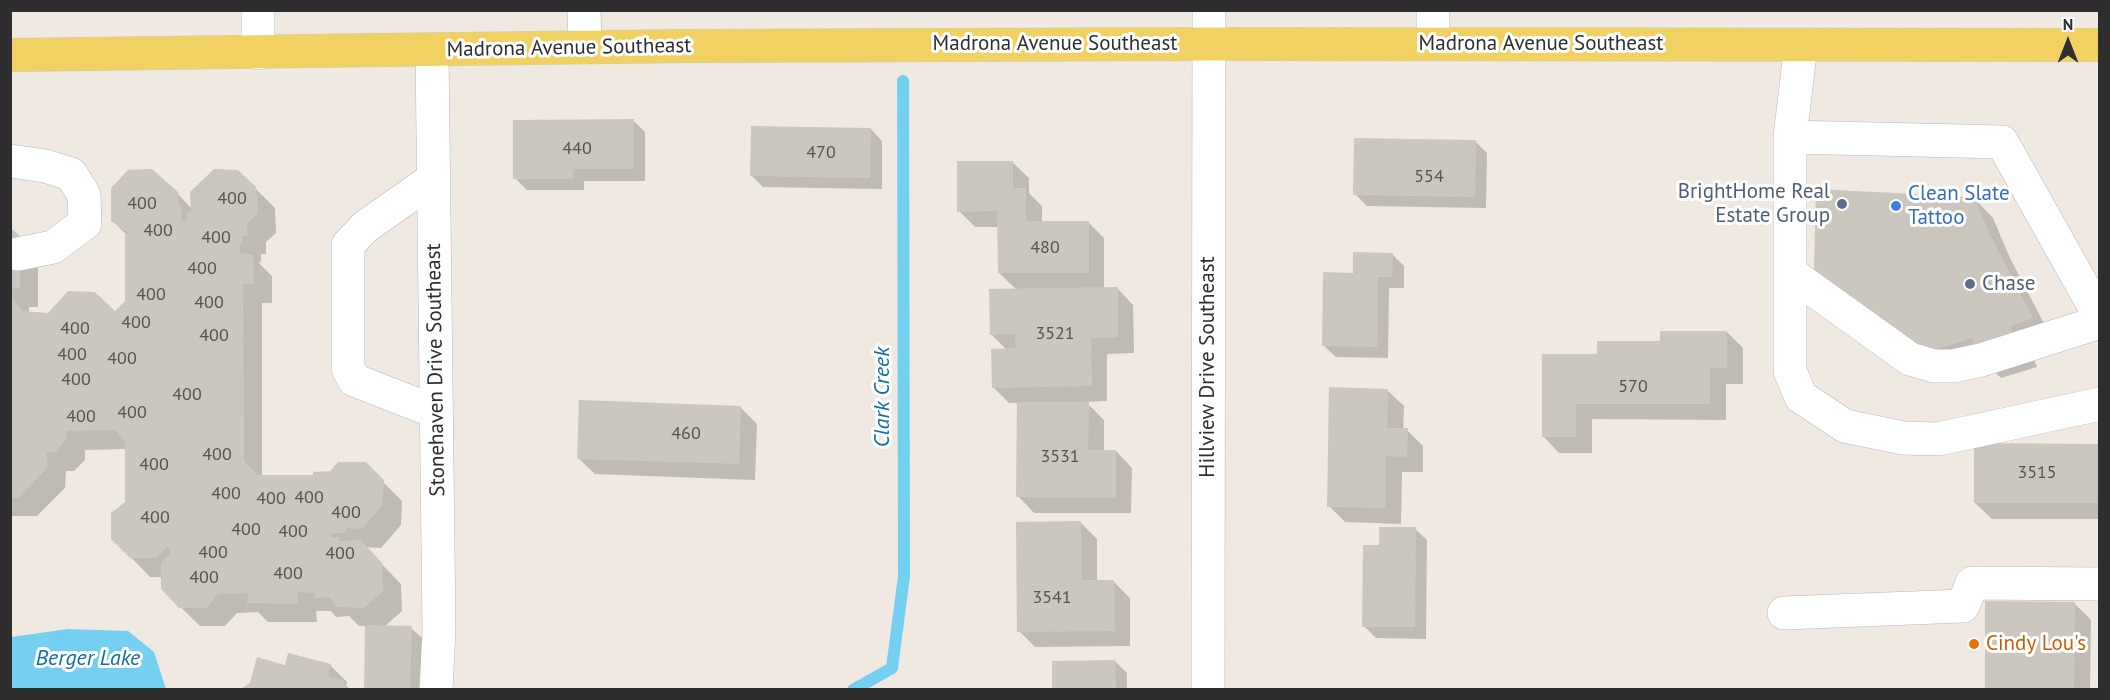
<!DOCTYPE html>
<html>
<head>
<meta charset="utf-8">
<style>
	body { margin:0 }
	#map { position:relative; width:2110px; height:700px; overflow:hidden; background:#efe9e1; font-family:"PT Sans",sans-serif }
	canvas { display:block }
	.frame { position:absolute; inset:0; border:12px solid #2e2e2e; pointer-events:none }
	.north { position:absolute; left:2038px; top:12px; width:60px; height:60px; -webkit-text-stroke:4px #fff; paint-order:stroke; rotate:0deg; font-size:16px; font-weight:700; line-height:24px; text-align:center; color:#2e2e2e }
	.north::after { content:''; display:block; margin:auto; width:21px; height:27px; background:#2e2e2e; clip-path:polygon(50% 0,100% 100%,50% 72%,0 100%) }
</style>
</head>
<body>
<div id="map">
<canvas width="2110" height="700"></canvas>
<div class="frame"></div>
<div class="north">N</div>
</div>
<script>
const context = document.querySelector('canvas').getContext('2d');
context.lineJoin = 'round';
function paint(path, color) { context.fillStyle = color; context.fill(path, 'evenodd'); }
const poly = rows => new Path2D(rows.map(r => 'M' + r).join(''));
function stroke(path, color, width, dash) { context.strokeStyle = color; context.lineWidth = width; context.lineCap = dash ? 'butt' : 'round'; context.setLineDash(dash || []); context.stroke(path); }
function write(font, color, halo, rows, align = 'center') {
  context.font = font + ' "PT Sans",sans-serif'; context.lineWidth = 6; context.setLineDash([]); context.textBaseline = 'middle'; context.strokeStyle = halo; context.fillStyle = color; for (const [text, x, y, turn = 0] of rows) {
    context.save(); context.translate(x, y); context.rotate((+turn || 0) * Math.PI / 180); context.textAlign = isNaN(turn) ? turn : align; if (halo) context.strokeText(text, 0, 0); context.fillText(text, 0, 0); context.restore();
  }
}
paint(poly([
	[68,629,128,631,154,652,166,689,11,689,11,637]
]), '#75cff0');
paint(poly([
	[633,120,645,132,645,181,584,181,584,190,527,190,515,178],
	[871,129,882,141,882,189,763,187,752,176],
	[1476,142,1487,153,1486,208,1367,206,1355,194],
	[1012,162,1029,178,1029,193,1042,206,1042,222,1088,222,1104,238,1104,289,1117,288,1133,305,1134,353,1107,354,1107,401,1086,402,1104,420,1104,451,1116,451,1132,468,1131,513,1034,513,1018,496,1018,403,1009,403,993,387,1007,350,991,334,1017,290,999,273,999,227,975,227,959,211],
	[255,188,275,208,276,233,266,242,266,254,261,254,261,262,258,262,272,276,272,303,262,303,262,477,315,477,365,464,402,501,401,525,381,548,365,547,401,584,402,611,384,627,411,628,423,639,422,690,365,690,366,626,359,626,349,616,336,617,331,611,316,611,317,622,268,622,258,612,237,613,225,626,200,626,162,589,162,577,150,577,113,539,127,503,126,449,85,450,85,460,74,471,66,471,65,488,37,516,10,516,10,230,38,257,38,307,29,307,29,313,115,313,127,302,127,235,112,220,177,193,192,209],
	[1817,191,1974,198,1993,218,2009,256,2051,337,2028,345,2037,367,2001,378,1983,360,1945,372],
	[1392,254,1404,266,1404,288,1389,288,1388,358,1336,357,1324,346,1355,274],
	[1727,332,1743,348,1743,384,1726,384,1726,420,1592,419,1592,453,1559,453,1543,436,1598,355],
	[1387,390,1404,406,1403,430,1407,430,1423,446,1423,472,1402,472,1401,524,1345,522,1329,506],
	[741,408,757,424,755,480,595,474,578,458],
	[2100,445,2100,519,1992,519,1975,503],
	[1080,522,1097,539,1097,582,1114,582,1130,598,1130,646,1035,647,1019,631],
	[1415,529,1427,540,1426,639,1376,638,1364,626,1380,546],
	[2075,604,2091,620,2090,690,1988,690],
	[289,655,331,666,347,682,346,685,350,690,242,690,286,667],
	[1115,661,1127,673,1127,690,1054,690]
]), '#0003');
stroke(poly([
	[853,690,892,668,904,576,903,81]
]), '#75cff0', 12);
paint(poly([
	[634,119,634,169,573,169,573,179,513,179,513,120],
	[751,126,871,128,870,178,750,176],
	[1354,138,1476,140,1475,197,1353,195],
	[957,161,1013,161,1013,188,1026,188,1026,221,1089,221,1089,273,998,273,997,211,957,212],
	[152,169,178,192,178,205,182,209,181,221,187,221,187,212,191,213,190,192,214,169,238,170,256,187,258,213,247,223,248,236,242,236,243,243,240,243,240,253,253,255,254,284,243,284,244,461,258,475,313,475,313,472,330,471,338,462,366,462,384,480,382,505,362,529,347,528,344,533,332,533,332,537,339,537,339,541,361,540,382,563,383,591,364,608,338,607,329,597,315,598,315,593,297,592,298,604,247,603,248,593,218,594,206,608,179,608,161,589,161,563,171,552,167,547,156,558,130,558,111,539,111,513,125,502,125,441,115,430,67,431,66,440,55,452,47,452,47,468,18,498,10,498,10,297,21,308,21,311,48,313,68,291,95,292,115,311,125,301,125,234,129,233,111,221,111,188,128,170],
	[1816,189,1974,197,1990,235,2033,318,2010,326,2019,348,1981,360,1972,338,1925,353,1814,270],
	[10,227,20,236,20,288,10,288],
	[1353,252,1393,253,1392,277,1378,277,1377,347,1322,346,1323,272,1353,273],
	[1118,287,1118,337,1091,338,1092,386,992,388,991,349,1016,348,1015,334,990,335,989,289],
	[1660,331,1727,331,1727,368,1710,368,1710,404,1576,404,1576,437,1542,437,1542,354,1597,354,1597,341,1660,341],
	[1329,387,1388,389,1387,428,1408,428,1407,457,1386,456,1385,508,1327,507],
	[579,400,741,406,739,464,577,459],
	[1017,402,1089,402,1088,450,1116,450,1116,498,1016,497],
	[1974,443,2100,444,2100,503,1974,503],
	[1081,521,1082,580,1114,580,1115,631,1017,632,1016,522],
	[1379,527,1416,527,1415,627,1362,627,1363,545,1379,545],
	[1985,601,2075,602,2074,690,1985,690],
	[365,625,412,626,410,690,364,690],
	[288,653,331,664,328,677,343,680,347,690,239,690,250,683,257,657,285,665],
	[1115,660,1116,690,1052,690,1052,661]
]), '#cbc7bf');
const minor = poly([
	[258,10,258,53],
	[584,10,585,47],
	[1433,44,1433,10],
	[1801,45,1790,137,1790,371,1801,397,1845,426,1903,438,1938,439,2100,404],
	[432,51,439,630,436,690],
	[1790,137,2002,142,2100,317],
	[10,161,45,166,71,174,84,195,85,223,53,247,18,254],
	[433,179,365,227,348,245,348,368,354,380,436,412],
	[1790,273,1910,359,1934,366,1953,366,1981,360,2100,322],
	[1784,613,1963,606,1972,583,2100,584],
	[1208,690,1209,10]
]);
const major = poly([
	[10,55,684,46,1208,44,2100,45]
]);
stroke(minor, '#b4b7c1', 34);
stroke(major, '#c9c9c9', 34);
stroke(minor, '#fff', 33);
stroke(major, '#f2d163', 33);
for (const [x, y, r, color] of [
	[1842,204,6,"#5c6f8a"],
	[1896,206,6,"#3f7fe0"],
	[1970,284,6,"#5c6f8a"],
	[1974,644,6,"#e8710a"]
]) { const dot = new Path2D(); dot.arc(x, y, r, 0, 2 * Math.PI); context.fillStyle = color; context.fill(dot); stroke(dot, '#fff', 2); }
write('18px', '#555452', null, [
	["440",577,149],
	["470",821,153],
	["554",1429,177],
	["400",232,199],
	["400",142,204],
	["400",158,231],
	["400",216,238],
	["480",1045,248],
	["400",202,269],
	["400",151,295],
	["400",209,303],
	["400",136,323],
	["400",75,329],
	["3521",1055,334],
	["400",214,336],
	["400",72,355],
	["400",122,359],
	["400",76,380],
	["570",1633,387],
	["400",187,395],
	["400",132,413],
	["400",81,417],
	["460",686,434],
	["400",217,455],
	["3531",1060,457],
	["400",154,465],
	["3515",2037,473],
	["400",226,494],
	["400",309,498],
	["400",271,499],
	["400",346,513],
	["400",155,518],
	["400",246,530],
	["400",293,532],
	["400",213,553],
	["400",340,554],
	["400",288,574],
	["400",204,578],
	["3541",1052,598]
]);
write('21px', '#2e2e2e', '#fff', [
	["Madrona Avenue Southeast",1055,44],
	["Madrona Avenue Southeast",1541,44],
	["Madrona Avenue Southeast",569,48,-1],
	["Hillview Drive Southeast",1208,367,-90],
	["Stonehaven Drive Southeast",436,370,-91]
]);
write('21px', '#4e5e75', '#fff', [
	["BrightHome Real",1830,192],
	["Estate Group",1830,216],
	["Chase",1982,284,"left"]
], 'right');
write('21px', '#366cbe', '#fff', [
	["Clean Slate",1908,194],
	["Tattoo",1908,218]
], 'left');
write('21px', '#c56008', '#fff', [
	["Cindy Lou's",1986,644]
], 'left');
write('italic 22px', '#0d6fa3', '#fff', [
	["Clark Creek",883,397,-90],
	["Berger Lake",88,659]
]);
</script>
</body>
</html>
